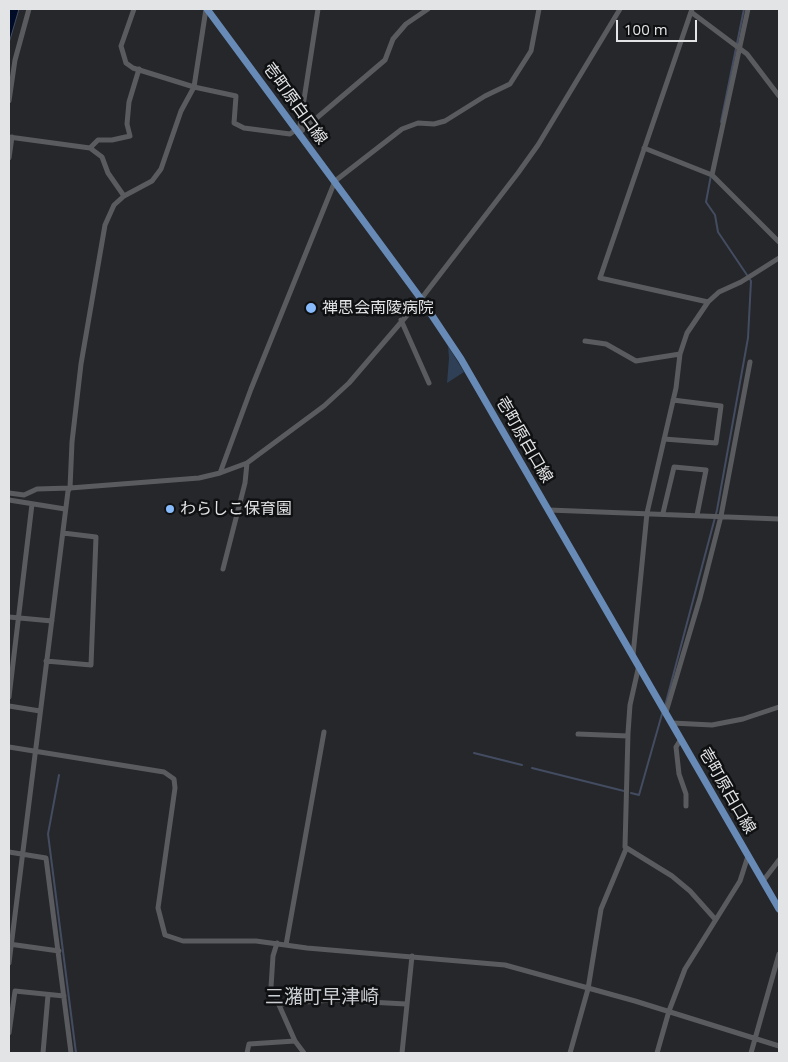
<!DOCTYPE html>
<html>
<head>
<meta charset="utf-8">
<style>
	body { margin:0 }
	#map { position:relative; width:788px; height:1062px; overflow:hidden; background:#25272a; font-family:"Open Sans",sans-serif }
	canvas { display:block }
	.frame { position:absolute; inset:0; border:10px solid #e3e4e6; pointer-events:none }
	.scale { position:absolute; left:616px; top:20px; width:81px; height:22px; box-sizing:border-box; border:2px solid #e3e4e6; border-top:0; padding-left:6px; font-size:15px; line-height:18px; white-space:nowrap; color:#e3e4e6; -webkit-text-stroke:4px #0f1011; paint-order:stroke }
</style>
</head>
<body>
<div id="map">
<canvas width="788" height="1062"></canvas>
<div class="frame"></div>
<div class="scale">100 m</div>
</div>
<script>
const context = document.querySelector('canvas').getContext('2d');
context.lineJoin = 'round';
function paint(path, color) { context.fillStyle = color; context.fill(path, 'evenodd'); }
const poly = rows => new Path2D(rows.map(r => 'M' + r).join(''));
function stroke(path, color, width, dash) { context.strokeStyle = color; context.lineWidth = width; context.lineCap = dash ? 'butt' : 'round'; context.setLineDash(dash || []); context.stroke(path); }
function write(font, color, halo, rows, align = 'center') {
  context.font = font + ' "Open Sans","Noto Sans JP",sans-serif'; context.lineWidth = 5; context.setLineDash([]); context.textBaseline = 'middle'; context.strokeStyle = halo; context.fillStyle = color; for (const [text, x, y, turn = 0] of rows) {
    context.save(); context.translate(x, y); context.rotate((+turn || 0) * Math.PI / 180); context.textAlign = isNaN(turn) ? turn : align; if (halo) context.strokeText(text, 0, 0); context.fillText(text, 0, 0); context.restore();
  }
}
paint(poly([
	[448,346,464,372,447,383,449,358]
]), '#2e3f56');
const water = poly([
	[9,9,19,9,9,43,9,9]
]);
paint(water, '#000b28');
stroke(water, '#444c61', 1);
stroke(poly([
	[721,122,744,9],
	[665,706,717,510,748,338,751,281,718,232,715,215,706,202,711,175],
	[474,753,522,765],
	[532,768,624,791],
	[59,775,48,834,76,1053],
	[631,793,639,795,662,714]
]), '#444c61', 2);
stroke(poly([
	[134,9,121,46,126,63,133,68,194,87,236,96,234,123,244,128,290,134,297,129],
	[692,9,600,278,708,302],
	[691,12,747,54,779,96],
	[9,101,15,60,29,9],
	[299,132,318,9],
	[299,133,385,60,393,39,406,24,428,9],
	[9,137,90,148,102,157,108,173,124,196],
	[90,148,98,140,112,140,130,136,127,124,129,102,139,69],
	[644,148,712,175,779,242],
	[9,158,12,137],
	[712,175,748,9],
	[401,320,429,383],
	[585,341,606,344,636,361,680,354],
	[664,439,716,443,721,406,673,400],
	[220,473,251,389,335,181,402,129,418,123,434,124,445,121,485,96,510,84,531,51,539,9],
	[9,493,24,495,37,489,70,488,72,442,81,364,105,225,114,205,124,196,152,181,161,169,181,111,194,87,206,9],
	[9,500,65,509],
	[549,510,779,519],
	[663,513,674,467,706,470,697,515],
	[223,569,245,483,247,463],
	[9,617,52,621],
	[633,655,647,513,676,388,680,354,687,333,708,302,719,292,741,282,779,258],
	[46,661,91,665,96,537,63,533],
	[639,665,630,705,628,733,625,847,672,876,690,891,715,919],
	[9,697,32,504],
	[9,706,40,711],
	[666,712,700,598,721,516,750,362],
	[672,723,712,725,743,719,779,707],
	[578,734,628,736],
	[681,739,676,747,679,774,686,794,686,806],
	[9,747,164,772,174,779,175,788,158,908,165,935,183,941,256,941,307,948,505,965,635,1001,779,1046],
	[9,852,46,858,71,1053],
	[763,881,779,860],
	[277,943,273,956,271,987,295,1041,304,1053],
	[9,944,59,951],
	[286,945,324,732],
	[9,963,68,491,70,488,199,478,220,473,247,463,324,406,349,383,421,299,518,173,538,145,620,9],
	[281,1004,332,1000,406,1004],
	[9,1033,15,991,64,996],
	[43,1053,48,995],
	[247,1053,249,1044,295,1041],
	[402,1053,412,956],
	[570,1053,588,989,601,909,626,849],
	[657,1053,669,1011,685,969,740,881,748,856],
	[751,1053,779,954]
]), '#595b5f', 5);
stroke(poly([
	[207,9,421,299,461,359,779,909]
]), '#678ab6', 7);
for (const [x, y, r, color] of [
	[311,308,6,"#87bbfc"],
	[170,509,5,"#87bbfc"]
]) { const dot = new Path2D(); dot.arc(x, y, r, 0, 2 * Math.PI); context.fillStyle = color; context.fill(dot); stroke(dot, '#0f1011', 2); }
write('16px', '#e3e4e6', '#0f1011', [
	["壱町原白口線",295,104,54],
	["壱町原白口線",524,440,60],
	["壱町原白口線",727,791,60]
]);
write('16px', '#e3e4e6', '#0f1011', [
	["禅思会南陵病院",322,308],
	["わらしこ保育園",180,509]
], 'left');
write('19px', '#cccfd3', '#0f1011', [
	["三潴町早津崎",322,998]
]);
</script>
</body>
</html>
